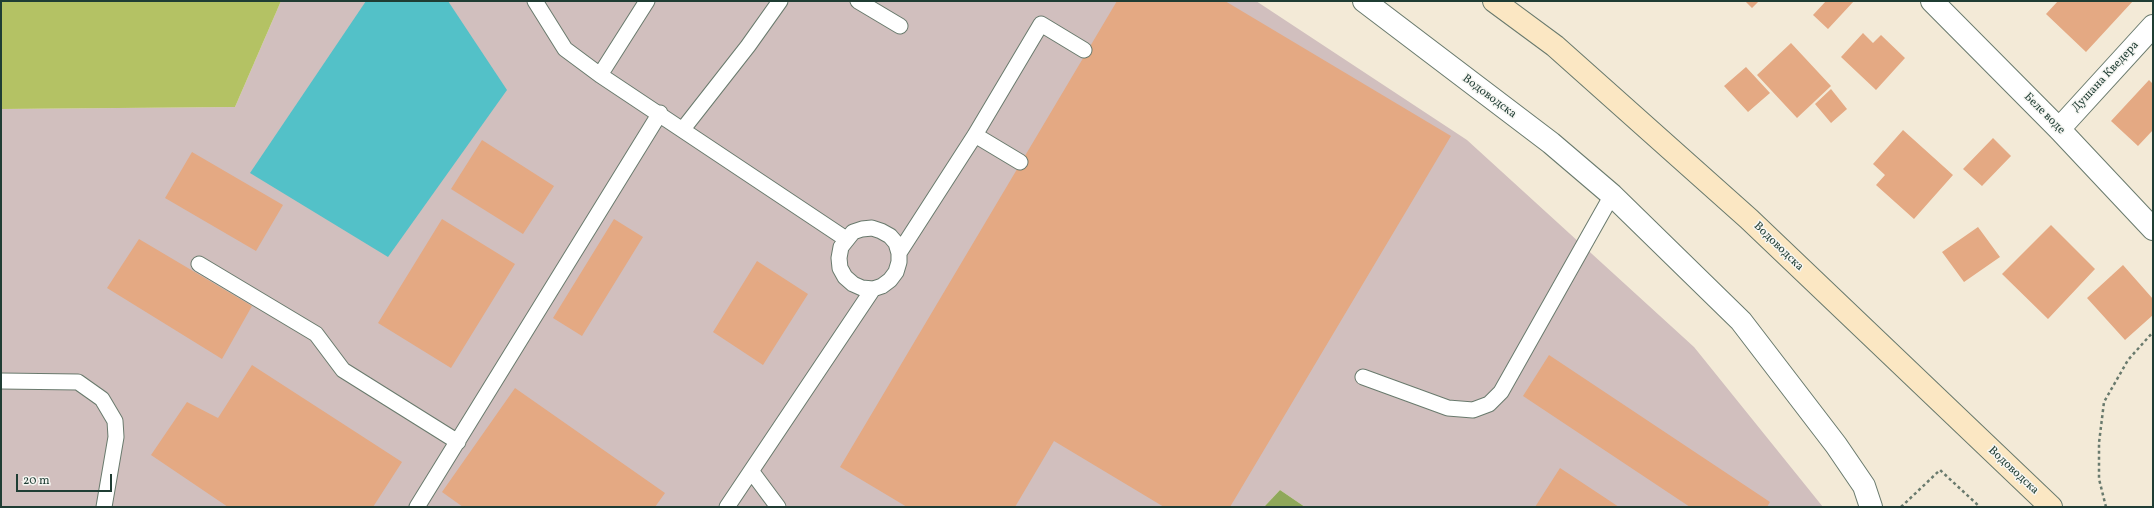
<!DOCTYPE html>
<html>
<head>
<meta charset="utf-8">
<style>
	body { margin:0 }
	#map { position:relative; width:2154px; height:508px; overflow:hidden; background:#f3ead7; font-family:Vollkorn,serif }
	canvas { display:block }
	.frame { position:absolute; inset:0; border:2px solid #1f3d34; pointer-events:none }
	.scale { position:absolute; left:16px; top:474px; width:96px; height:18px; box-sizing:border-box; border:2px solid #1f3d34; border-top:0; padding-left:5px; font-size:12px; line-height:14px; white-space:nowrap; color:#1f3d34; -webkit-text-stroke:3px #f6f6f2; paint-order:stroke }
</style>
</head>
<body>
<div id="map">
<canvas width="2154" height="508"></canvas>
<div class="frame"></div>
<div class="scale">20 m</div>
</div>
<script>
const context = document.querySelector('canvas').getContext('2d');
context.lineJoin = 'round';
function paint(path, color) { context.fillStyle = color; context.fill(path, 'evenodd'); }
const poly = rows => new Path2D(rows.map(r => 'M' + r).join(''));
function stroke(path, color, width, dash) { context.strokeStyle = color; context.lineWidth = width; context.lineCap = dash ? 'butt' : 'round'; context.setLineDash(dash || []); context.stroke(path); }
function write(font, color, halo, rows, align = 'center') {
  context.font = font + ' Vollkorn,serif'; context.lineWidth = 3; context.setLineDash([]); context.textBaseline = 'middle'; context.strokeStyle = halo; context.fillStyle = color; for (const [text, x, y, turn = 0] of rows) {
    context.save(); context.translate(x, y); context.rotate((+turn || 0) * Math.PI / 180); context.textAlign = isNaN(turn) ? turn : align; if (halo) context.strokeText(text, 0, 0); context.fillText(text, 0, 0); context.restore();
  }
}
paint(poly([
	[281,1,1256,1,1467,140,1694,347,1823,507,1305,507,1280,490,1264,507,1,507,1,109,235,107]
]), '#d1bfbe');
paint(poly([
	[1,1,281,1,235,107,1,109]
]), '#b4c264');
paint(poly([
	[1280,490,1305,507,1264,507]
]), '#8fa85a');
paint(poly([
	[366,1,448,1,507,90,388,257,250,173]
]), '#53c1c8');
paint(poly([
	[1117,1,1225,1,1451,136,1230,507,1164,507,1054,441,1015,507,907,507,840,467],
	[1745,1,1759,1,1752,8],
	[1826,1,1854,1,1828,29,1813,15],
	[2058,1,2133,1,2086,52,2046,14],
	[1863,33,1873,43,1881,35,1905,58,1876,90,1841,57],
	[1791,43,1831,86,1797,118,1757,75],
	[1746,67,1770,93,1748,112,1724,86],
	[2149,80,2153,84,2153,130,2138,146,2111,121],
	[1831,89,1847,109,1831,123,1815,104],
	[1903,130,1953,175,1914,219,1876,185,1885,175,1873,164],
	[1993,138,2011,156,1982,186,1963,169],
	[482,140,554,186,523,234,451,189],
	[192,152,283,205,256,251,165,198],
	[442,219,515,264,451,368,378,323],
	[614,219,643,237,582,336,553,318],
	[2051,225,2095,269,2048,319,2002,274],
	[1978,227,2000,257,1964,282,1942,252],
	[139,239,252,306,222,359,107,288],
	[757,261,808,294,763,365,713,332],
	[2123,265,2153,299,2153,315,2125,340,2087,298],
	[1549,355,1770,502,1767,507,1690,507,1523,396],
	[252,365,402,462,373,507,228,507,151,455,187,402,218,418],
	[515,388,665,493,655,507,463,507,442,492],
	[1560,468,1619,507,1535,507]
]), '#e4a983');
const lane = poly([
	[535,1,565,49,600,75,846,239],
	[858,1,900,26],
	[600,75,647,1],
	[683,129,748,46,780,1],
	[975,135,1020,162],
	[899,253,896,243,890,236,881,231,872,228,862,229,853,232,841,247,839,258,840,268,845,277,853,284,862,288,873,289,882,286,890,280,896,272,899,262,899,253,975,135,1041,24,1084,50],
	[199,264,316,334,343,370,458,442],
	[1363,377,1448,408,1473,410,1489,404,1501,392,1612,195],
	[1,381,78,382,102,399,115,421,116,437,104,507],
	[752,472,778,507],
	[417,507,660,113],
	[727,507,873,289]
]);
const street = poly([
	[1364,1,1551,143,1612,195,1741,321,1836,445,1864,486,1871,507],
	[1932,1,2059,129,2153,229],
	[2059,129,2153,26]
]);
const secondary = poly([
	[1494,1,1555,46,1749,219,2051,507]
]);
stroke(lane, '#697a6d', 17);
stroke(street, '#697a6d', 24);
stroke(secondary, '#697a6d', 24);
stroke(poly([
	[1901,507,1940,470,1980,507],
	[2106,507,2099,479,2099,443,2104,402,2128,360,2153,332]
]), '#697a6d', 2.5, [3, 3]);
stroke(lane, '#fff', 15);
stroke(street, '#fff', 22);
stroke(secondary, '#fbe7c3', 22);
write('12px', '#1f3d34', '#f6f6f2', [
	["Душана Кведера",2106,77,-47],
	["Водоводска",1489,97,37],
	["Беле воде",2044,114,45],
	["Водоводска",1778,247,44],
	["Водоводска",2013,471,43]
]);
</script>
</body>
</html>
